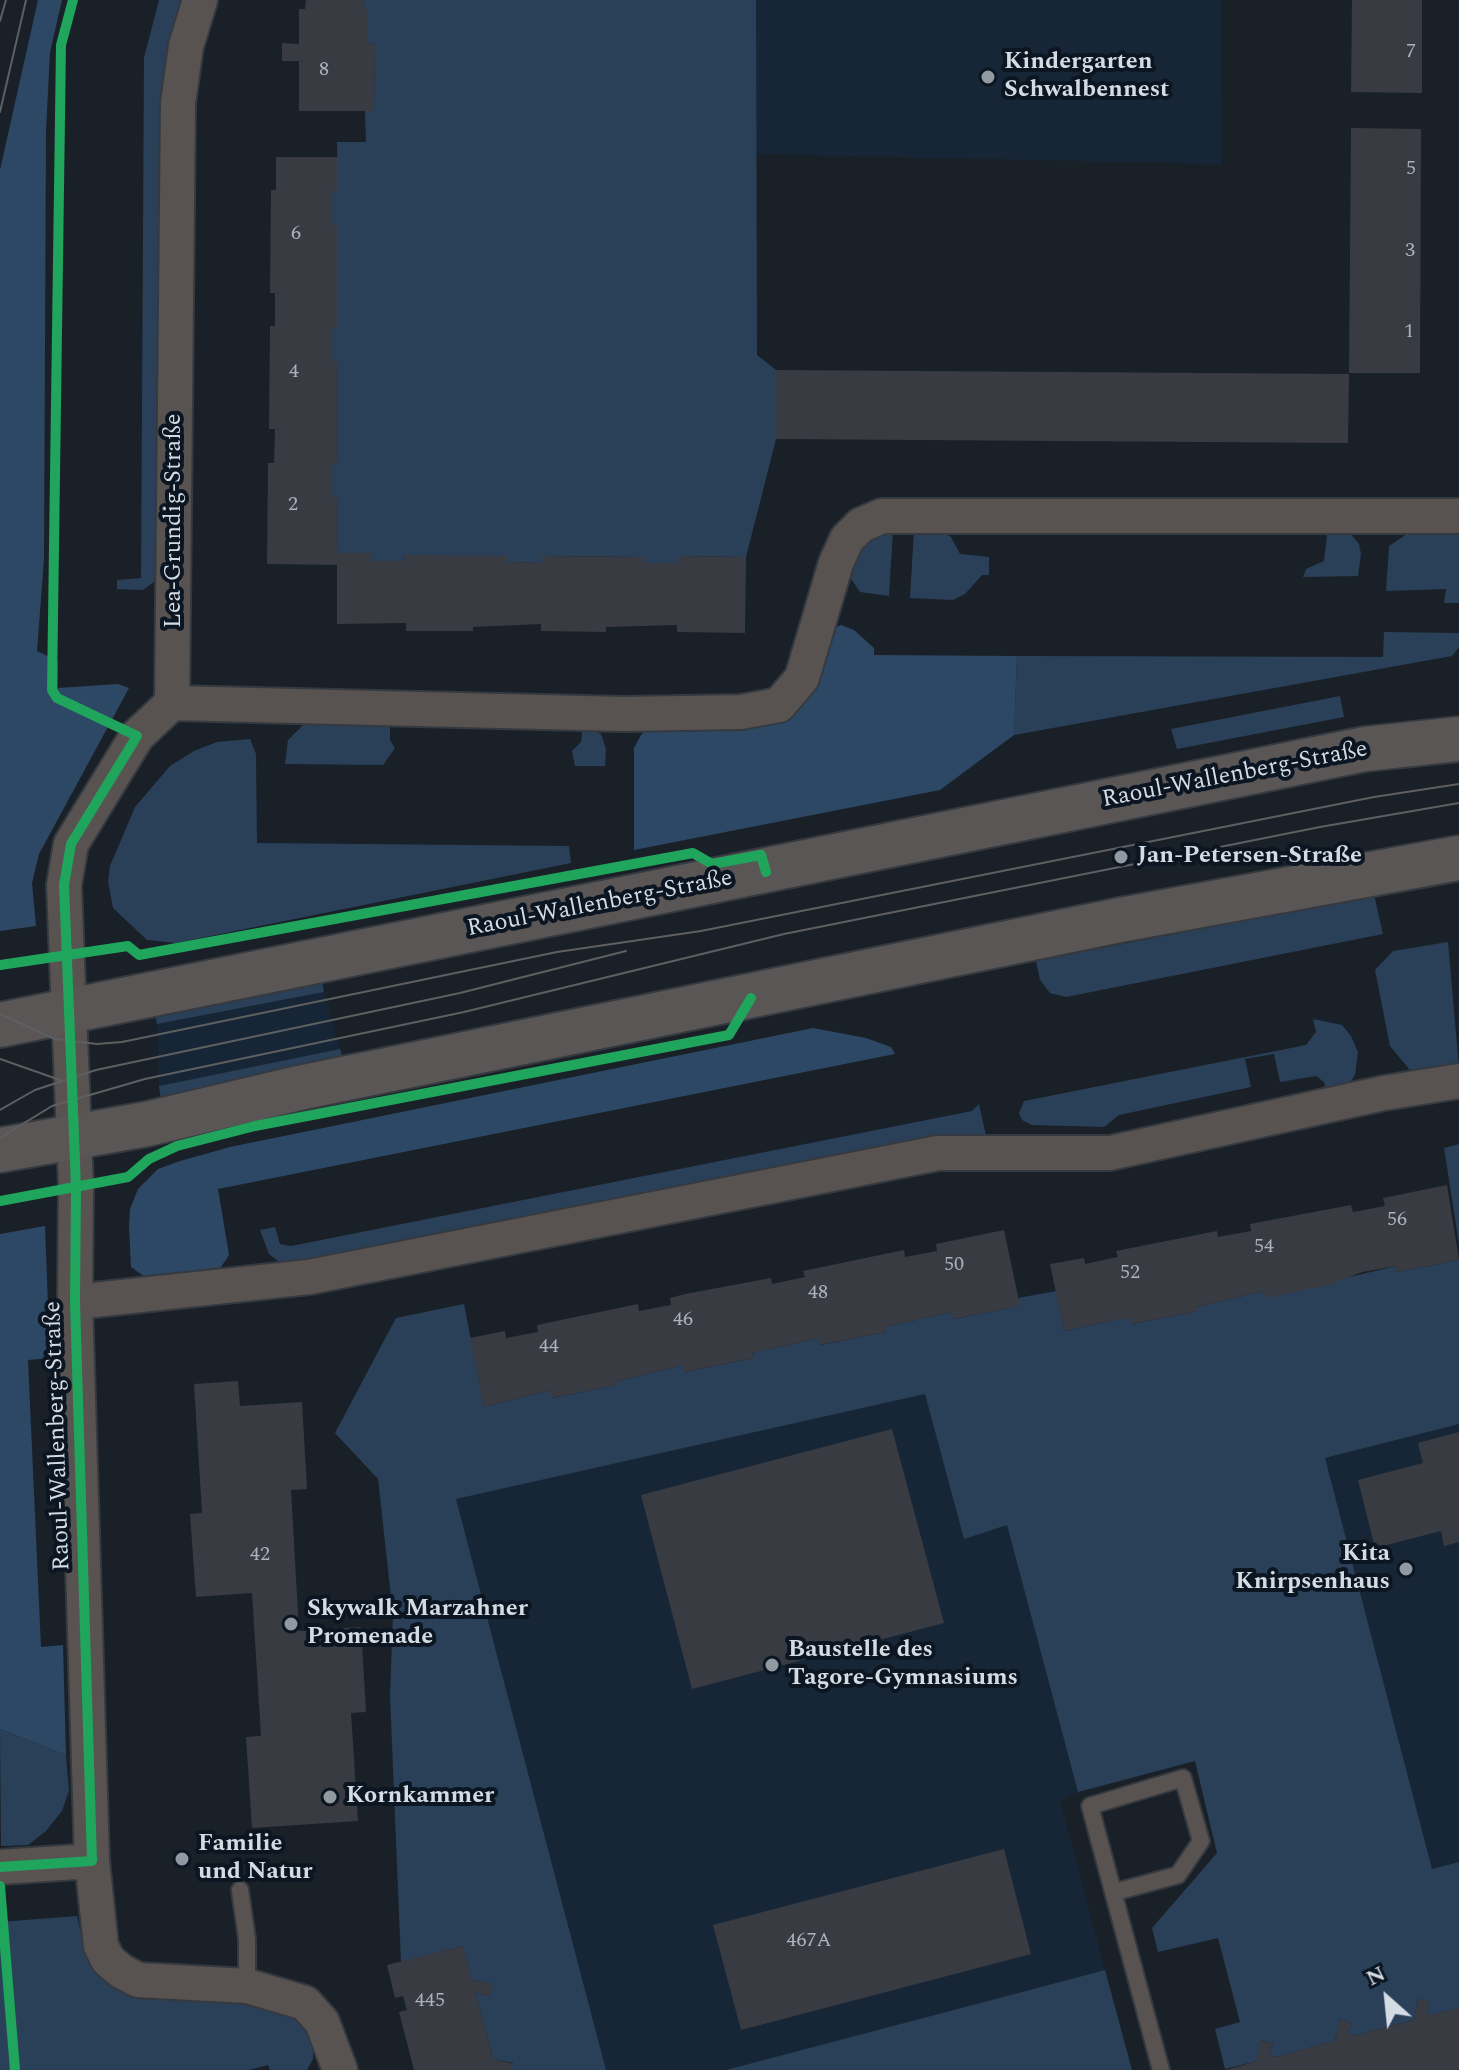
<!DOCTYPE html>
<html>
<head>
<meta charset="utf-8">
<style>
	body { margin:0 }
	#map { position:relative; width:1459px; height:2070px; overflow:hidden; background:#1a2027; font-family:Spectral,serif }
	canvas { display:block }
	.north { position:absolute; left:1347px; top:1958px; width:80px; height:80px; -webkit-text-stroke:6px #0c1622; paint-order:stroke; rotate:333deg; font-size:22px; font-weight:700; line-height:32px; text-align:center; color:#d3dbe3 }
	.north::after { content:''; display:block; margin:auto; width:28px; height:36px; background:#d3dbe3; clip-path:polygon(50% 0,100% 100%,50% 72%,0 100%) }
</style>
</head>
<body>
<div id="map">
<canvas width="1459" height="2070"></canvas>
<div class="north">N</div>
</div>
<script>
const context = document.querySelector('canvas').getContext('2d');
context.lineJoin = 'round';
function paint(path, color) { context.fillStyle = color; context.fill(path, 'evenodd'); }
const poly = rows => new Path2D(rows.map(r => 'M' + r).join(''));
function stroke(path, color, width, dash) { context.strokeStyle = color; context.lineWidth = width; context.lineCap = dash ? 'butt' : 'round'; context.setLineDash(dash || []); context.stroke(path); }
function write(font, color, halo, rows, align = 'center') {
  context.font = font + ' Spectral,serif'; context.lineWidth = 8; context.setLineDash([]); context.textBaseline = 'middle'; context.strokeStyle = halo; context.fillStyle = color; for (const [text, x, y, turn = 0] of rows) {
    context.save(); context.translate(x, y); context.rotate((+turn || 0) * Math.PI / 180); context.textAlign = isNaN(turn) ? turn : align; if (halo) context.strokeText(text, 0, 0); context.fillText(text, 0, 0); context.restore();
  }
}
paint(poly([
	[756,0,1221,0,1222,164,755,154],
	[324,992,340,1049,159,1086,157,1024],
	[925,1394,964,1538,1007,1525,1078,1792,1060,1800,1105,1970,728,2070,606,2070,456,1499],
	[1459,1424,1459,1862,1432,1869,1325,1458]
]), '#172636');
paint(poly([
	[159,0,182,0,171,44,158,579,143,590,117,589,117,580,141,578,144,58],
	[365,0,756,0,757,355,776,370,776,439,746,557,678,556,678,563,644,563,644,557,542,556,541,563,508,562,508,557,404,556,405,561,371,561,371,553,338,553,337,498,331,497,331,465,337,464,338,363,331,361,331,329,338,329,338,225,332,225,332,191,338,191,337,142,366,142,365,111,374,111,375,44,368,43,368,10,362,9],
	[893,529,889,596,860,592,847,573,866,538],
	[914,530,940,530,951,537,960,554,989,557,989,575,982,575,965,594,953,600,910,598],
	[1333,532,1349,532,1359,544,1361,554,1358,576,1303,577,1306,569,1324,561,1327,535],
	[1410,532,1459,532,1459,603,1444,603,1446,589,1386,591,1389,546],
	[1384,632,1459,633,1459,647,1452,656,1014,735,1017,656,1383,657],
	[1340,696,1344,717,1177,749,1171,729],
	[312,722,390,723,390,740,395,748,383,765,285,764,288,740,303,725],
	[583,725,601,734,606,749,605,766,575,766,572,751,581,742],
	[250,739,256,754,257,843,569,846,571,863,176,943,147,940,113,908,108,881,110,866,135,807,170,766,194,751,217,742],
	[1374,895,1383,934,1066,997,1050,993,1040,980,1036,961],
	[1448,942,1459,1068,1424,1075,1409,1069,1390,1046,1375,970,1393,951],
	[322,980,324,992,157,1024,154,1011],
	[1313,1019,1342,1025,1351,1036,1358,1052,1355,1075,1347,1086,1327,1095,1324,1082,1316,1076,1280,1082,1274,1054,1245,1059,1251,1087,1119,1115,1104,1127,1032,1125,1022,1120,1019,1113,1024,1101,1306,1045,1316,1032],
	[340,1049,343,1058,161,1101,159,1086],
	[979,1104,987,1140,305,1262,282,1264,269,1254,260,1230,275,1227,280,1244,291,1246,972,1111],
	[1459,1144,1459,1244,1444,1148],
	[1459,1260,1459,1424,1325,1458,1432,1869,1459,1862,1459,2008,1432,2015,1426,2013,1430,2002,1418,1999,1414,2020,1353,2036,1347,2033,1352,2023,1340,2019,1335,2041,1275,2057,1269,2054,1273,2044,1262,2040,1257,2061,1225,2069,1215,2029,1240,2022,1218,1938,1158,1952,1152,1928,1217,1853,1195,1761,1078,1792,1007,1525,964,1539,925,1394,456,1499,606,2070,511,2070,513,2063,493,2059,475,1992,489,1996,493,1984,472,1980,463,1946,401,1962,390,1695,393,1615,378,1479,335,1433,396,1318,464,1304,484,1407,550,1390,552,1398,617,1385,617,1381,683,1365,685,1372,753,1358,752,1353,819,1338,821,1345,886,1332,885,1327,951,1312,954,1319,1019,1306,1018,1298,1056,1291,1064,1331,1130,1317,1132,1324,1197,1311,1197,1307,1264,1291,1329,1282,1396,1266,1397,1272],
	[0,1729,66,1755,69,1791,62,1811,46,1831,28,1845,1,1846],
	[77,1916,85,1949,98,1971,118,1989,140,1999,246,2003,271,2010,295,2020,306,2031,313,2044,313,2059,307,2070,270,2070,268,2065,249,2070,0,2070,0,1922],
	[1105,1970,1132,2070,726,2070,1041,1987]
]), '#2a4059');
paint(poly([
	[38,0,62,0,50,52,46,131,44,559,37,651,58,661,58,688,118,684,129,688,39,854,32,883,36,926,0,931,0,170],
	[841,625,854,630,874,648,874,655,1017,656,1014,735,940,790,634,850,634,748,641,735,647,729,747,726,834,628],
	[813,1028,866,1038,891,1047,895,1054,218,1189,229,1255,221,1267,209,1274,145,1277,131,1267,129,1227,130,1209,138,1189,158,1169,180,1161,230,1147],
	[45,1226,50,1358,28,1360,41,1647,63,1645,66,1755,0,1729,0,1234]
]), '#2d4864');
paint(poly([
	[306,0,365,0,362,9,368,9,368,43,375,44,374,111,299,111,299,61,282,61,282,43,299,44,299,9,305,9],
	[1352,0,1422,0,1422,93,1351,92],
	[1351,128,1421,129,1420,373,1349,373],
	[276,157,338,157,338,192,332,191,332,225,338,224,338,329,331,329,331,361,338,362,337,465,331,465,331,497,337,498,338,553,371,553,371,561,405,561,404,555,508,556,508,562,541,563,541,556,644,557,644,563,678,563,678,556,746,557,745,633,677,632,677,625,606,627,606,632,541,631,541,624,473,627,473,631,406,631,406,623,337,624,337,565,267,564,268,463,274,463,275,429,269,429,270,326,275,326,275,293,270,293,271,190,276,190],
	[776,370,1349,374,1348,443,776,439],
	[1447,1185,1459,1260,1397,1272,1396,1266,1362,1272,1330,1285,1265,1298,1264,1291,1197,1307,1198,1311,1131,1324,1130,1317,1064,1331,1050,1264,1084,1258,1085,1264,1118,1257,1116,1251,1217,1231,1218,1237,1251,1231,1250,1224,1351,1205,1353,1212,1385,1206,1383,1198],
	[1004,1230,1020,1306,953,1319,951,1312,885,1327,886,1332,820,1345,819,1338,752,1353,753,1358,684,1372,683,1365,617,1381,618,1385,551,1398,550,1390,484,1407,470,1338,505,1331,506,1338,538,1332,537,1325,638,1304,639,1311,671,1305,670,1298,685,1294,771,1278,772,1284,805,1277,803,1271,904,1250,905,1257,937,1251,936,1244],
	[238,1381,240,1406,302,1402,307,1489,291,1490,299,1631,361,1627,366,1712,351,1713,358,1821,252,1828,246,1737,261,1736,252,1593,196,1597,190,1514,202,1513,194,1384],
	[892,1429,944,1623,692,1689,641,1495],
	[1459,1432,1459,1542,1444,1546,1441,1531,1375,1548,1358,1480,1423,1463,1418,1443],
	[1004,1849,1031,1954,741,2030,713,1925],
	[463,1946,472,1980,494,1984,489,1996,475,1992,493,2059,514,2064,511,2070,414,2070,399,2012,407,2010,403,1996,395,1998,387,1965],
	[1418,1999,1430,2002,1426,2013,1432,2015,1459,2008,1459,2070,1226,2070,1257,2061,1261,2040,1273,2044,1269,2054,1275,2057,1335,2041,1340,2019,1352,2023,1347,2033,1353,2036,1414,2020]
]), '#393b42');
const service = poly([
	[240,1890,247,1939,247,1986],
	[1115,1892,1178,1875,1201,1841,1183,1778,1090,1806,1161,2070]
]);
const minor = poly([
	[200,0,186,46,178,103,172,703,137,736,71,844,64,885,76,1187,75,1302,92,1861,101,1946,108,1960,121,1971,138,1980,247,1986,305,2003,322,2022,340,2070],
	[172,703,624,714,741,712,779,705,802,678,836,563,847,539,861,525,882,516,1459,516],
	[75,1302,309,1277,938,1153,1110,1153,1384,1093,1459,1081],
	[0,1867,92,1861]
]);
const secondary = poly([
	[0,1025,1365,749,1459,739],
	[0,1150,147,1124,299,1088,1120,920,1459,858]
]);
stroke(service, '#353a40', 20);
stroke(minor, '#353a40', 38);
stroke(secondary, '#353a40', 48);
stroke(service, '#585351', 16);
stroke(minor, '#585351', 34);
stroke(secondary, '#5a5655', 44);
stroke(poly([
	[0,21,6,0],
	[0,112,26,0],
	[0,1014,55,1039,97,1044,122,1042,557,952,701,931,1374,797,1459,784],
	[0,1059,60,1080],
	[0,1110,35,1090,96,1070,460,993,626,951],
	[0,1138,52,1106,145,1079,464,1012,784,934,1320,827,1459,803]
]), '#5e5f61', 2);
stroke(poly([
	[0,965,128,946,139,955,693,853,712,864,761,855,766,872],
	[0,1201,128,1177,149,1159,177,1146,255,1126,729,1035,751,998],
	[0,1867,92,1861,75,1302,76,1187,64,885,71,844,137,736,57,698,52,690,61,45,73,0],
	[0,1886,15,2070]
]), '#20a55d', 10);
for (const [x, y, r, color] of [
	[988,77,8,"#929aa1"],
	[1121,857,8,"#929aa1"],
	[1406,1569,8,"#929aa1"],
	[291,1624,8,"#929aa1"],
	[772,1665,8,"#929aa1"],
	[330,1797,8,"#929aa1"],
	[182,1859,8,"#929aa1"]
]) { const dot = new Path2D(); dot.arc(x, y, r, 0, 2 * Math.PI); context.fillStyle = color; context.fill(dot); stroke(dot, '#0c1622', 3); }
write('20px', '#acb3bb', null, [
	["7",1411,53],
	["8",324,71],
	["5",1411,170],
	["6",296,235],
	["3",1410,252],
	["1",1409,333],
	["4",294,373],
	["2",293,506],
	["56",1397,1221],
	["54",1264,1248],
	["50",954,1266],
	["52",1130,1274],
	["48",818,1294],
	["46",683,1321],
	["44",549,1348],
	["42",260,1556],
	["467A",809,1942],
	["445",430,2002]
]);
write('bold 24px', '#d3dbe3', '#0c1622', [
	["Kindergarten",1004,63],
	["Schwalbennest",1004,91],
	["Jan-Petersen-Straße",1137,857],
	["Kita",1390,1555,"right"],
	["Knirpsenhaus",1390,1583,"right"],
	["Skywalk Marzahner",307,1610],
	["Promenade",307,1638],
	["Baustelle des",788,1651],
	["Tagore-Gymnasiums",788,1679],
	["Kornkammer",346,1797],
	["Familie",198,1845],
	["und Natur",198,1873]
], 'left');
write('24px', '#d3dbe3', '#0c1622', [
	["Lea-Grundig-Straße",175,521,-90],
	["Raoul-Wallenberg-Straße",1235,776,-11],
	["Raoul-Wallenberg-Straße",600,905,-11],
	["Raoul-Wallenberg-Straße",59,1436,-92]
]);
</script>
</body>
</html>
